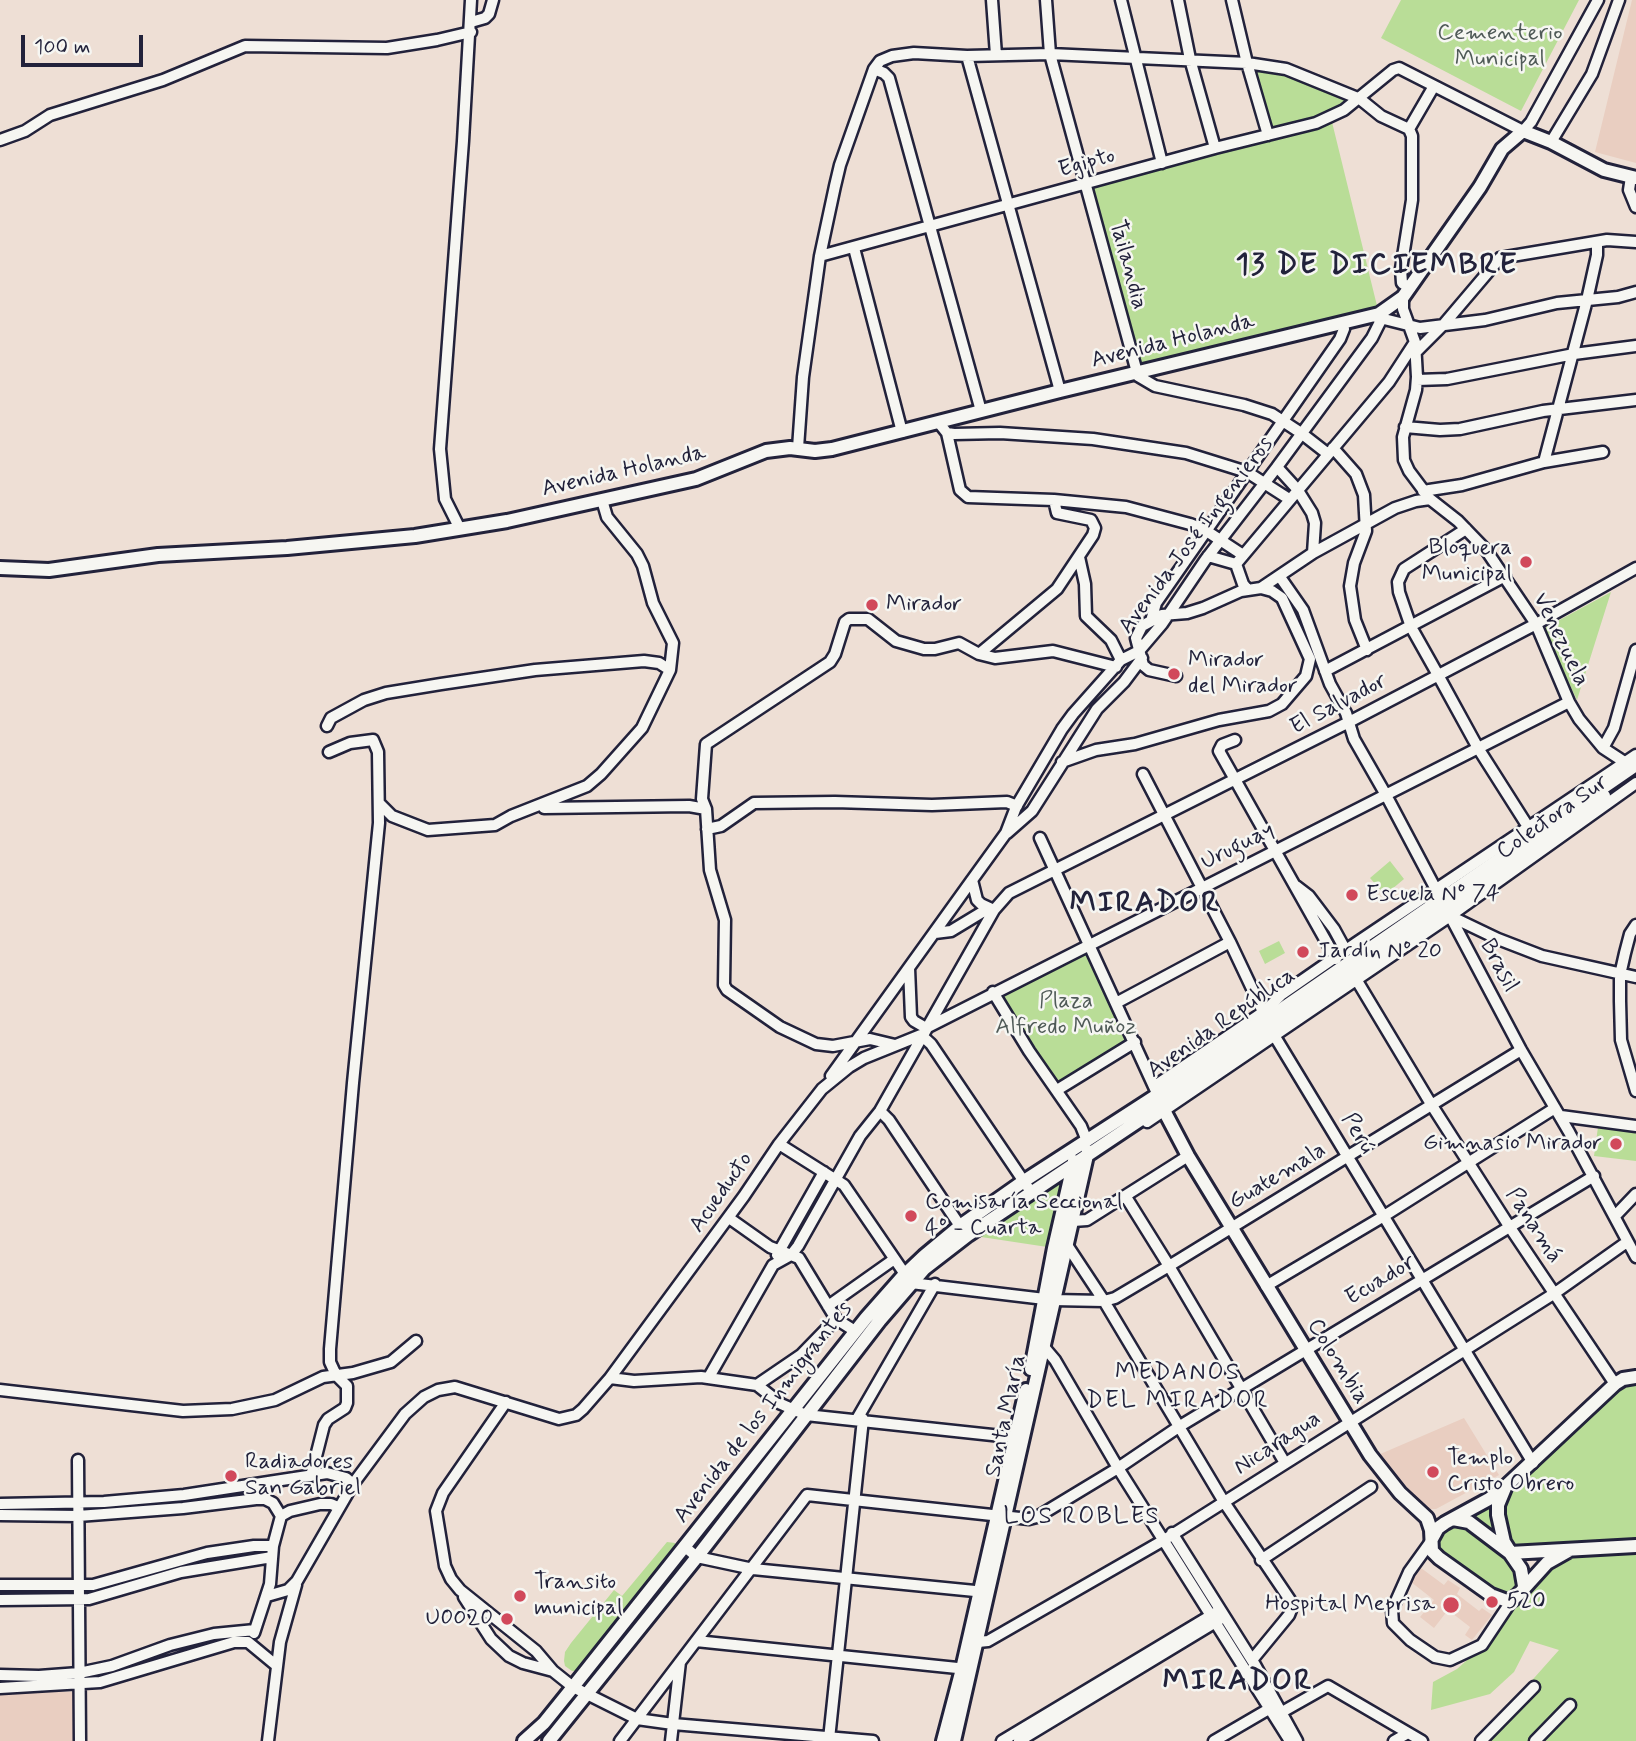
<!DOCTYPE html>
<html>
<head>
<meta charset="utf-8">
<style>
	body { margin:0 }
	#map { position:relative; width:1636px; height:1741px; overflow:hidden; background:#eedfd5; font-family:Mynerve,sans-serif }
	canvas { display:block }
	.scale { position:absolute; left:21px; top:35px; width:122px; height:32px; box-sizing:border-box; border:4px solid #22223b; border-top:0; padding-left:9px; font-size:21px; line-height:24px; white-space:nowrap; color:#22223b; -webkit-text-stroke:5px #f6f6f2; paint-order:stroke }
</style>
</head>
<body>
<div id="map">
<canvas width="1636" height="1741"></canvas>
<div class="scale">100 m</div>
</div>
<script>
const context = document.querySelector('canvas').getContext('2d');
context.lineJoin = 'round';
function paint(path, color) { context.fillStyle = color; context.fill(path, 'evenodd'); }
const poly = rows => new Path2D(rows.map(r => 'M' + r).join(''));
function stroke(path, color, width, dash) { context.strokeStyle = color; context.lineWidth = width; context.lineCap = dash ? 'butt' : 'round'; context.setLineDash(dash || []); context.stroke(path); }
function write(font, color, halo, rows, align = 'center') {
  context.font = font + ' Mynerve,sans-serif'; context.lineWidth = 5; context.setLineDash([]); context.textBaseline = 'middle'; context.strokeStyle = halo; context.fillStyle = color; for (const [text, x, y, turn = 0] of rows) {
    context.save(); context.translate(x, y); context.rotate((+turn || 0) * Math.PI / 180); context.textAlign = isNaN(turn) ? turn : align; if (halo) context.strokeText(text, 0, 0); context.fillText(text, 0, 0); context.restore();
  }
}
paint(poly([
	[1632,0,1636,0,1636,163,1595,152],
	[1464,1418,1499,1475,1436,1509,1427,1509,1378,1455],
	[1421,1568,1444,1585,1448,1580,1460,1588,1457,1594,1479,1611,1482,1608,1492,1615,1472,1640,1465,1635,1470,1627,1448,1610,1434,1628,1420,1617,1434,1600,1411,1582],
	[0,1692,74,1692,75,1741,0,1741]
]), '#e9cec1');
paint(poly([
	[1401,0,1579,0,1521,111,1381,38],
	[1247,63,1268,65,1360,99,1331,118,1379,314,1137,372,1086,185,1268,135],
	[1611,592,1577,700,1543,629],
	[1390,861,1404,879,1385,895,1370,878],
	[1279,941,1285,953,1265,964,1259,951],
	[1090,945,1135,1042,1057,1090,993,992],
	[1598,1127,1636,1132,1636,1161,1594,1156],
	[1074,1164,1054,1248,968,1235],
	[1636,1381,1636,1539,1528,1546,1520,1546,1511,1541,1503,1520,1504,1505,1514,1489,1533,1467,1619,1386],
	[1492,1502,1491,1521,1493,1531,1471,1514],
	[1445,1523,1480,1530,1523,1576,1512,1600,1439,1558,1435,1533],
	[667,1542,675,1543,675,1548,577,1671,572,1671,565,1666,564,1661,565,1652,571,1643,614,1590,622,1596],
	[1636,1551,1636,1741,1478,1741,1559,1650,1530,1641,1514,1672,1490,1694,1431,1710,1433,1682,1457,1669,1475,1653,1488,1646,1526,1593,1553,1565,1574,1555]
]), '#b9dd97');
const minor = poly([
	[992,0,996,55],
	[1046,0,1050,54,1138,376,1155,386,1244,405,1272,414,1301,433,1328,454],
	[1121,0,1162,163],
	[1178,0,1190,59,1215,148],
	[1232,0,1247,63,1268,135],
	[471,22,485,18,489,14,493,0],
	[967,56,1060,391],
	[874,69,884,73,889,78,981,411],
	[1409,129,1434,86],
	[0,140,25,131,50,115,163,80,245,46,387,48,437,40,471,32],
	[1551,142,1592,74,1619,0],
	[1631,177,1629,190,1636,207],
	[854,248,902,432],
	[820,256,1215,148,1316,123,1344,110,1393,70,1399,68,1523,131,1531,122,1598,0],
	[1403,297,1403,309,1415,342,1417,377,1416,390,1403,437,1404,460,1409,471,1430,499,1458,521,1486,550,1536,624,1569,702,1579,719,1603,748,1629,765],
	[1376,317,1420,328,1485,320,1557,303,1618,297,1636,292],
	[1416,352,1444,324,1500,258,1607,240,1636,242],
	[1417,380,1447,379,1574,354,1636,346],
	[939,423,947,433,954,434,1000,433,1093,439,1186,453,1247,472,1289,499],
	[1405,427,1440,430,1460,429,1543,411,1636,400],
	[947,433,960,490,968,497,1054,500,1126,507,1190,524,1205,530,1243,555],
	[798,448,803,377,820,256,835,186,840,165,874,69,880,61,892,56,914,53,967,56,1050,54,1247,63,1286,69,1360,99,1381,116,1409,129,1412,136,1412,200,1401,269,1402,283,1410,288],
	[1333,448,1356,474,1364,495,1366,531,1354,563,1350,586,1355,620,1367,650],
	[1544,462,1587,300,1597,255,1597,242],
	[1277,467,1297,489,1312,513,1315,523,1313,553],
	[1423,491,1462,485,1544,462,1603,452],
	[460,529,445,499,440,449,463,141,471,0],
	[1466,529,1404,569,1398,582,1399,592,1411,627,1438,675,1478,748,1532,833],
	[1208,556,1236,564,1243,584,1248,590],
	[1079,557,1085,584,1086,616,1111,640,1121,660],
	[1236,564,1389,382,1415,342],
	[1280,577,1303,610,1330,684,1346,713,1354,739,1386,795,1521,1050,1569,1132,1636,1257],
	[1151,621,1156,603,1340,339,1344,329,1342,323],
	[979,654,1057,589,1093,535,1095,528,1091,520,1057,513,1054,500],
	[1325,671,1505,576],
	[1176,676,1149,670,1143,665,1136,638,1142,626,1162,615,1187,613,1203,608,1241,591,1261,588,1313,553,1395,508,1416,501,1430,499],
	[327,726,331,718,364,700,386,693,441,684,535,670,644,661,659,663,670,670],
	[1235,740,1222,745,1219,751,1336,959],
	[1603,748,1614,728,1636,650],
	[1062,762,1096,750,1135,744,1219,720,1269,711,1282,704,1306,676,1310,659,1282,598,1272,591,1261,588],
	[1143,774,1230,942,1274,1035,1533,1463],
	[379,803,392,816,428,830,495,825,511,816,587,786,601,774,642,728,670,670,673,643,653,603,643,566,637,554,607,517,602,500],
	[544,808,689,806,706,809],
	[707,829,721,826,754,803,835,802,932,805,1007,802,1017,806],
	[1007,833,1032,811,1097,709,1124,682,1142,658],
	[1040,838,1156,1091],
	[1296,886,1309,896,1334,929,1346,951],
	[994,910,981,904,977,900,972,880,1006,833,1016,807,1062,729,1073,714,1121,660,1139,651,1162,624,1206,559,1277,467,1372,338,1382,318],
	[1450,916,1498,939,1542,956,1636,977],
	[1636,925,1630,934,1625,953,1620,975,1620,1001,1621,1040,1636,1091],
	[935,933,951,931,989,908],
	[909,968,911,1017,914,1021,926,1028,1569,702],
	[1356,979,1431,1104,1509,1226,1615,1384],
	[993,992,1029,1051,1081,1126,1087,1141],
	[1116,1003,1230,942],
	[921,1035,931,1044,1031,1192],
	[895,1045,870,1039,833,1046,816,1044,780,1027,727,990,724,985,725,920,710,870,706,809,702,799,706,744,830,662,835,654,845,622,849,619,868,619,896,641,924,649,935,649,959,643,979,654,995,658,1053,651,1116,667],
	[831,1076,972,880],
	[1155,1086,1265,1011,1281,995,1356,943,1636,755],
	[1057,1090,1135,1042],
	[880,1111,889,1120,960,1226],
	[1561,1116,1636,1126],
	[1147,1122,1450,916,1636,783],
	[779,1144,844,1185,911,1283,1053,1300,1104,1301,1115,1298,1169,1266,1521,1050],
	[1126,1197,1169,1266,1285,1463],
	[1615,1216,1636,1194],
	[729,1218,770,1247,799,1258,836,1319,855,1331],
	[1073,1221,1087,1220,1188,1156],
	[1067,1245,1104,1301,1224,1502,1290,1600,1291,1610,1289,1615,1252,1660],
	[777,1255,824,1172],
	[1266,1286,1384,1216,1555,1108],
	[828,1306,893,1260],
	[1044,1347,1055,1360,1118,1468,1290,1741],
	[709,1377,773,1265,791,1255,798,1246,860,1136,880,1111,994,910,1009,893,1349,722,1536,624,1636,568],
	[610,1378,634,1381,701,1377,757,1385,801,1355,836,1319],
	[757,1385,781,1404,806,1415,1020,1438],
	[0,1390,183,1411,232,1409,275,1400,323,1377,353,1373,391,1362,416,1341],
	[506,1402,443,1493,436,1511,445,1566,451,1579,460,1590,536,1651,553,1671,573,1687,637,1719,673,1724,873,1741],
	[857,1419,935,1284],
	[78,1460,80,1741],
	[311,1476,324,1425,328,1419,345,1408,347,1403,347,1386,336,1375,330,1362,330,1349,353,1083,379,823,378,752,373,740,350,743,329,752],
	[0,1504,104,1502,184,1495,327,1473,346,1478,353,1484],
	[0,1515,78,1516,183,1508,256,1499,265,1499,273,1503,281,1516],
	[1172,1533,1255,1665,1297,1741],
	[1432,1540,1409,1572,1392,1610,1393,1623,1410,1640,1435,1657,1450,1660,1482,1645,1512,1600],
	[685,1547,697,1557,753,1569,985,1592],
	[1261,1560,1371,1487],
	[0,1585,93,1585,207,1553,254,1546,273,1546],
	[267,1596,288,1590,297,1581,353,1484,405,1414,424,1397,438,1390,455,1387,559,1419,576,1415,583,1409,610,1378,744,1196,779,1144,822,1089,849,1067,864,1058,921,1035],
	[464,1597,491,1639,509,1656,523,1663,553,1671],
	[0,1600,89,1599,181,1572,272,1557],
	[254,1633,270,1584,273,1546,281,1516,290,1511,320,1504,331,1504,338,1507],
	[696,1641,967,1669],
	[978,1642,988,1641,1164,1540,1555,1293,1627,1242],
	[0,1675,39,1676,79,1673,112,1666,170,1645,214,1634,255,1630],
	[0,1688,100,1682,234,1642,248,1642,277,1666],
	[1275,1716,1328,1686,1422,1741],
	[829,1739,863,1419],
	[268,1741,280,1642,296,1585],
	[620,1741,807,1495,1029,1519,1037,1517,1118,1468,1180,1426,1594,1176],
	[671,1741,680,1662],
	[1002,1741,1220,1610],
	[1019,1741,1219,1620],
	[1214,1741,1274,1706],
	[1394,1741,1408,1733],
	[1481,1741,1534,1687],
	[1535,1741,1570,1705]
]);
const tertiary = poly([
	[0,568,49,570,158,555,287,548,415,536,507,521,696,479,766,451,790,448,815,451,832,449,1060,391,1379,314,1403,297,1480,187,1502,149,1523,131,1551,142,1604,170,1636,178],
	[1158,1099,1188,1156,1370,1455,1400,1493,1427,1518,1431,1530,1432,1551,1439,1558,1491,1595,1507,1601,1512,1600,1518,1595,1547,1563,1570,1550],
	[1031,1369,1054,1248,1074,1161],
	[1505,1488,1498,1505,1498,1515,1504,1542,1509,1550],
	[1453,1519,1469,1522,1510,1553,1521,1569,1524,1586],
	[1432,1539,1438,1528,1445,1523,1489,1499,1505,1487,1615,1384,1623,1379,1636,1377],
	[1510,1553,1636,1546],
	[524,1741,544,1723,573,1687,866,1318,904,1275,924,1256,960,1226,1024,1181,1157,1095,1636,765],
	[549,1741,697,1557,880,1320,924,1269,968,1235,1161,1106,1604,796],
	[943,1741,962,1669,1026,1390],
	[954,1741,1088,1151]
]);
stroke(minor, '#22223b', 15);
stroke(tertiary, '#22223b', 18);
stroke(minor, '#f6f6f2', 10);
stroke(tertiary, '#f6f6f2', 12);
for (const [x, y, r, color] of [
	[1526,562,7,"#d1495b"],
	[872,605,7,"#d1495b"],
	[1174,674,7,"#d1495b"],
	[1352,895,7,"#d1495b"],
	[1303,952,7,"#d1495b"],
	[1616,1144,7,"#d1495b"],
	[911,1216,7,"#d1495b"],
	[1433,1472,7,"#d1495b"],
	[231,1476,7,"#d1495b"],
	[520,1596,7,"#d1495b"],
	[1492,1602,7,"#d1495b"],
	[1451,1605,9,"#d1495b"],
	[507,1619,7,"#d1495b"]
]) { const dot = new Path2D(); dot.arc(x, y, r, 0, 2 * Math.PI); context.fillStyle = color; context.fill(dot); stroke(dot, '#f6f6f2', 2.5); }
write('23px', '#4f5a57', '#f6f6f2', [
	["Cementerio",1500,34],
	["Municipal",1500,60],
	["Plaza",1066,1002],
	["Alfredo Muñoz",1066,1028]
]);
write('23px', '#22223b', '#f6f6f2', [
	["Egipto",1087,164,-16],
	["Tailandia",1127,265,75],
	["Avenida Holanda",1173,342,-14],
	["Avenida Holanda",624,472,-13],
	["Avenida José Ingenieros",1197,536,-53],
	["Venezuela",1560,640,64],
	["El Salvador",1339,705,-28],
	["Colectora Sur",1553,818,-35],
	["Uruguay",1238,847,-27],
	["Brasil",1498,966,62],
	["Avenida República",1222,1024,-35],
	["Perú",1357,1134,59],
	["Guatemala",1278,1177,-31],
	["Acueducto",722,1193,-55],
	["Panamá",1533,1226,57],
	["Ecuador",1381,1281,-31],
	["Colombia",1337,1362,58],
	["Avenida de los Inmigrantes",764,1413,-52],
	["Santa María",1007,1416,-78],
	["Nicaragua",1278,1444,-33]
]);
write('23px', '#22223b', '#f6f6f2', [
	["Bloquera",1512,549,"right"],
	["Municipal",1512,575,"right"],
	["Mirador",886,605],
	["Mirador",1188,661],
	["del Mirador",1188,687],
	["Escuela Nº 74",1366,895],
	["Jardín Nº 20",1317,952],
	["Gimnasio Mirador",1602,1144,"right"],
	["Comisaría Seccional",925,1203],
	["4º - Cuarta",925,1229],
	["Templo",1447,1459],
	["Cristo Obrero",1447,1485],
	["Radiadores",245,1463],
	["San Gabriel",245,1489],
	["Transito",534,1583],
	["municipal",534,1609],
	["520",1506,1602],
	["Hospital Meprisa",1435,1605,"right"],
	["U0020",493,1619,"right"]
], 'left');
context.letterSpacing = '2px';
write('24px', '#22223b', '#f6f6f2', [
	["MEDANOS",1178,1374],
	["DEL MIRADOR",1178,1402],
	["LOS ROBLES",1082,1518]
]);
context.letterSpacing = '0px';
context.letterSpacing = '2px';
write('bold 30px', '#22223b', '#f6f6f2', [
	["13 DE DICIEMBRE",1377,267],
	["MIRADOR",1145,905],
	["MIRADOR",1238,1683]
]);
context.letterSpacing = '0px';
</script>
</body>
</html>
